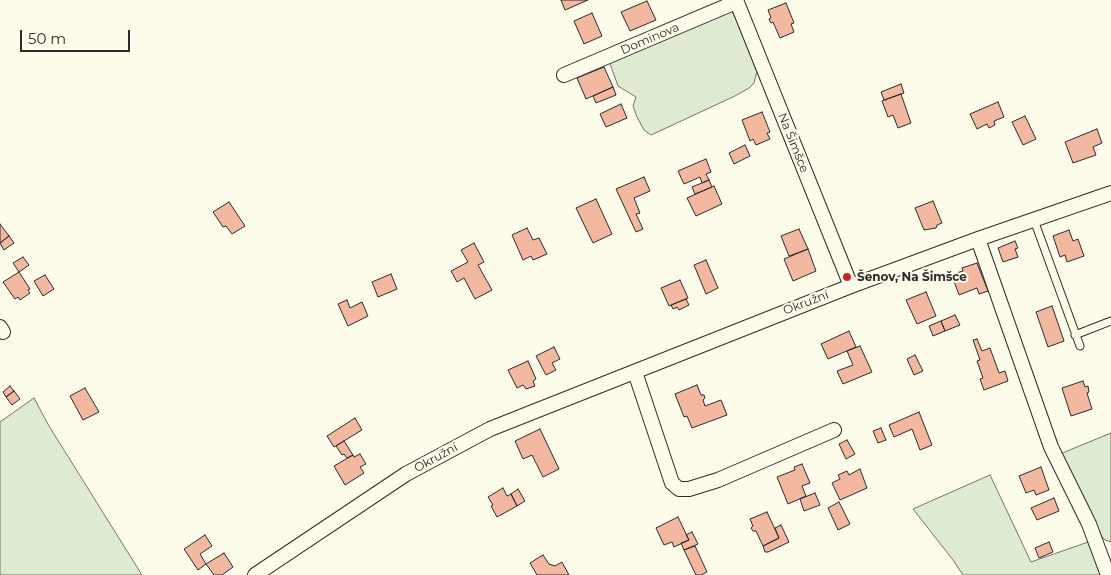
<!DOCTYPE html>
<html>
<head>
<meta charset="utf-8">
<style>
	body { margin:0 }
	#map { position:relative; width:1111px; height:575px; overflow:hidden; background:#fdfbea; font-family:Montserrat,sans-serif }
	canvas { display:block }
	.scale { position:absolute; left:20px; top:30px; width:110px; height:22px; box-sizing:border-box; border:2px solid #2b2b2b; border-top:0; padding-left:6px; font-size:15px; line-height:18px; white-space:nowrap; color:#2b2b2b; -webkit-text-stroke:4px #fdfbea; paint-order:stroke }
</style>
</head>
<body>
<div id="map">
<canvas width="1111" height="575"></canvas>
<div class="scale">50 m</div>
</div>
<script>
const context = document.querySelector('canvas').getContext('2d');
context.lineJoin = 'round';
function paint(path, color) { context.fillStyle = color; context.fill(path, 'evenodd'); }
const poly = rows => new Path2D(rows.map(r => 'M' + r).join(''));
function stroke(path, color, width, dash) { context.strokeStyle = color; context.lineWidth = width; context.lineCap = dash ? 'butt' : 'round'; context.setLineDash(dash || []); context.stroke(path); }
function write(font, color, halo, rows, align = 'center') {
  context.font = font + ' Montserrat,sans-serif'; context.lineWidth = 4; context.setLineDash([]); context.textBaseline = 'middle'; context.strokeStyle = halo; context.fillStyle = color; for (const [text, x, y, turn = 0] of rows) {
    context.save(); context.translate(x, y); context.rotate((+turn || 0) * Math.PI / 180); context.textAlign = isNaN(turn) ? turn : align; if (halo) context.strokeText(text, 0, 0); context.fillText(text, 0, 0); context.restore();
  }
}
const green = poly([
	[731,9,737,21,757,71,754,83,749,88,735,96,651,135,644,130,637,117,633,106,636,97,618,86,608,58,731,9],
	[34,398,49,426,142,575,0,575,0,422,34,398],
	[1111,433,1111,542,1105,540,1094,528,1060,454,1111,433],
	[990,475,1031,562,1091,541,1102,575,963,575,953,560,913,509,990,475]
]);
paint(green, '#deebd1');
stroke(green, '#74746e', 1);
const building = poly([
	[561,0,588,0,565,10,561,0],
	[647,1,656,20,630,31,621,12,647,1],
	[786,3,794,23,791,24,794,32,780,38,773,22,771,23,769,19,771,18,768,10,786,3],
	[592,13,602,36,584,44,574,21,592,13],
	[604,67,613,87,586,99,577,78,604,67],
	[901,84,904,93,884,100,881,92,901,84],
	[613,87,616,95,596,103,593,96,613,87],
	[901,94,911,123,898,128,893,115,888,117,882,101,901,94],
	[998,102,1004,117,994,121,995,125,989,128,987,124,977,129,970,114,998,102],
	[621,104,627,118,606,127,600,114,621,104],
	[762,112,770,132,767,133,770,139,756,145,753,139,750,141,742,120,762,112],
	[1025,116,1036,139,1023,145,1012,122,1025,116],
	[1097,129,1102,143,1093,147,1096,155,1073,163,1065,142,1097,129],
	[745,145,750,156,734,164,729,153,745,145],
	[706,159,711,172,706,174,709,180,702,183,700,177,684,184,678,171,706,159],
	[644,177,650,191,634,198,640,213,636,214,643,229,636,232,616,189,644,177],
	[709,180,712,187,695,194,692,187,709,180],
	[714,186,722,204,696,216,687,198,714,186],
	[596,199,612,234,593,243,576,208,596,199],
	[933,201,942,223,937,225,936,228,924,230,915,208,933,201],
	[229,202,245,226,232,234,226,226,223,227,213,212,229,202],
	[0,224,9,236,0,243,0,224],
	[527,228,533,240,539,238,547,254,533,260,531,256,523,260,512,235,527,228],
	[799,229,808,249,789,256,781,236,799,229],
	[1069,230,1073,241,1078,239,1084,256,1067,262,1065,255,1060,257,1053,236,1069,230],
	[9,236,14,243,4,250,0,243,9,236],
	[1015,241,1018,248,1015,249,1018,257,1003,262,998,248,1015,241],
	[474,243,484,262,478,265,492,290,475,299,464,278,457,282,451,271,468,262,461,250,474,243],
	[808,249,816,271,793,281,784,259,808,249],
	[23,257,29,265,19,272,13,263,23,257],
	[706,260,718,288,706,294,694,265,706,260],
	[977,263,988,291,979,294,977,288,959,295,951,273,953,274,963,271,962,268,977,263],
	[19,272,30,289,28,290,30,293,20,300,18,297,15,299,3,282,19,272],
	[391,274,397,289,378,297,372,282,391,274],
	[45,275,54,289,43,296,34,281,45,275],
	[680,280,688,298,669,306,661,288,680,280],
	[926,292,936,316,917,324,906,300,926,292],
	[686,299,689,305,679,310,677,307,673,309,671,305,686,299],
	[347,300,350,308,362,302,368,316,348,326,338,304,347,300],
	[1052,306,1064,341,1048,347,1036,312,1052,306],
	[955,315,960,325,945,331,941,321,955,315],
	[941,321,945,331,933,336,929,326,941,321],
	[849,331,856,347,828,359,821,344,849,331],
	[977,339,982,351,990,348,999,373,1005,371,1008,381,984,390,980,379,983,378,977,361,980,360,973,340,977,339],
	[860,346,872,372,843,384,837,371,853,365,847,351,860,346],
	[554,347,560,359,552,363,556,370,546,375,536,356,554,347],
	[915,355,923,371,914,375,907,359,915,355],
	[528,361,536,379,533,381,535,386,526,389,523,385,517,388,508,370,528,361],
	[1083,381,1085,387,1088,386,1089,392,1087,393,1092,409,1071,416,1062,388,1083,381],
	[697,385,701,395,704,395,705,398,703,400,705,406,721,400,727,415,692,428,687,416,684,417,675,394,697,385],
	[10,386,14,391,6,397,3,392,10,386],
	[85,388,99,412,83,420,70,396,85,388],
	[14,391,20,399,12,405,6,397,14,391],
	[919,412,932,445,920,450,912,429,894,437,889,425,919,412],
	[355,418,362,430,334,447,327,436,355,418],
	[881,428,886,440,878,443,873,431,881,428],
	[540,429,559,469,543,477,532,455,523,459,515,441,540,429],
	[847,440,855,454,846,459,839,444,847,440],
	[344,441,353,455,347,458,344,454,342,455,336,446,344,441],
	[360,454,366,464,360,467,364,473,345,485,334,466,353,455,354,457,360,454],
	[802,464,810,483,802,486,806,496,788,504,777,477,795,470,794,467,802,464],
	[1041,467,1049,490,1036,495,1034,490,1026,493,1019,476,1041,467],
	[860,469,867,488,840,500,832,483,840,479,838,475,847,471,849,475,860,469],
	[503,488,507,496,511,494,517,506,497,517,491,506,493,505,488,497,503,488],
	[518,489,525,501,517,506,511,494,518,489],
	[815,493,820,505,804,511,800,499,815,493],
	[1054,498,1059,511,1037,520,1031,508,1054,498],
	[839,502,850,524,838,530,828,508,839,502],
	[767,512,779,538,763,546,756,531,753,531,751,528,753,526,750,519,767,512],
	[678,517,689,540,674,547,672,542,664,545,656,528,678,517],
	[781,525,789,542,768,552,765,552,763,546,779,538,775,528,781,525],
	[692,532,698,544,684,550,681,543,689,540,686,535,692,532],
	[205,535,212,546,200,554,206,564,198,570,184,549,205,535],
	[1049,542,1053,552,1039,558,1035,548,1049,542],
	[695,546,707,572,701,575,696,575,684,550,695,546],
	[224,553,233,567,222,575,214,575,206,564,224,553],
	[543,555,549,564,555,566,562,562,569,575,537,575,530,563,543,555]
]);
paint(building, '#f2b8a0');
stroke(building, '#2b2b2b', 1);
const service = poly([
	[1034,220,1080,346],
	[1075,335,1111,321]
]);
const minor = poly([
	[736,0,851,286],
	[564,75,736,2],
	[978,239,1051,447,1089,524,1108,575],
	[0,327,3,332],
	[635,372,672,483,679,489,689,489,718,480,834,430],
	[255,575,406,474,490,429,851,286,978,239,1111,193]
]);
stroke(service, '#2b2b2b', 9);
stroke(minor, '#2b2b2b', 16);
stroke(service, '#fdfbea', 7);
stroke(minor, '#fdfbea', 14);
for (const [x, y, r, color] of [
	[847,277,5,"#c62828"]
]) { const dot = new Path2D(); dot.arc(x, y, r, 0, 2 * Math.PI); context.fillStyle = color; context.fill(dot); stroke(dot, '#fdfbea', 2); }
write('12px', '#2b2b2b', '#fdfbea', [
	["Dominova",650,39,-23],
	["Na Šimšce",793,143,68],
	["Okružní",806,303,-21],
	["Okružní",436,458,-29]
]);
write('bold 12px', '#2b2b2b', '#fdfbea', [
	["Šenov, Na Šimšce",857,277]
], 'left');
</script>
</body>
</html>
